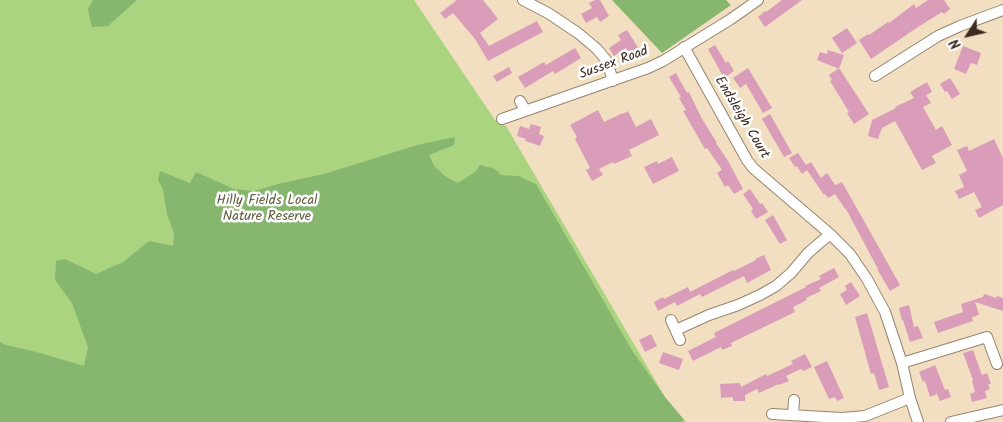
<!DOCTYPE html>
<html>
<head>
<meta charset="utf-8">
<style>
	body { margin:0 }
	#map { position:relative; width:1003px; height:422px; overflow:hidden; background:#f2dec0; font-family:Kalam,sans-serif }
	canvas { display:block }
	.north { position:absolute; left:943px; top:10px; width:50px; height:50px; -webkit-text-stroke:4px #fff; paint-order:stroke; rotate:235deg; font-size:14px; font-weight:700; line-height:20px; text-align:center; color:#3b2a1e }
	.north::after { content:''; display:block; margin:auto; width:18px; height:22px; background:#3b2a1e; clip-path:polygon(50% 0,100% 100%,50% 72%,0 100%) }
</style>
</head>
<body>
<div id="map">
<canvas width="1003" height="422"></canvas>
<div class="north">N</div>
</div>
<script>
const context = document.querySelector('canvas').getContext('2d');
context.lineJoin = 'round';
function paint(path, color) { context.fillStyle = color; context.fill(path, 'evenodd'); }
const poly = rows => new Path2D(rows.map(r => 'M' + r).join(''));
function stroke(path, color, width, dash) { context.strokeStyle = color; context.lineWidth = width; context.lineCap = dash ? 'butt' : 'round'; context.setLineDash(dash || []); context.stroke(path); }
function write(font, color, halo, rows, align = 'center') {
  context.font = font + ' Kalam,sans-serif'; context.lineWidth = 5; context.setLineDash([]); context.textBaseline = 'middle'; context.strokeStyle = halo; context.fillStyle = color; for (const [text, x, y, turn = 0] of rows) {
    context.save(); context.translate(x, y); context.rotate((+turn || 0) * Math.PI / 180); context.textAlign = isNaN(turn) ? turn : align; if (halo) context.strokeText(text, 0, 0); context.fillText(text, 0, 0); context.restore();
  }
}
paint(poly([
	[0,0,414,0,495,120,506,126,665,397,686,422,0,422]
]), '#aad480');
paint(poly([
	[93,0,137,0,108,26,92,27,88,9],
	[612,0,726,0,731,5,662,53],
	[455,137,454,145,429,155,434,166,445,176,458,183,475,172,480,165,495,169,501,175,518,176,536,184,633,352,665,397,684,420,681,422,0,422,0,342,6,345,40,353,84,366,88,347,72,303,55,280,56,261,65,259,96,274,123,262,149,241,173,246,174,233,167,214,163,190,158,180,160,171,190,183,196,172,234,189,254,191,278,184,324,174,417,145]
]), '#87b66e');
paint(poly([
	[457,0,483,0,498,19,480,33,489,46,537,21,543,32,488,61,475,39,453,13,445,19,440,13],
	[595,0,600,0,609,16,600,22,597,17,586,23,581,14,592,8,589,3],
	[782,0,802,0,765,27,758,17,765,11,766,12],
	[928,0,944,0,950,9,944,14,942,12,918,27,871,59,859,40,868,34,869,35,888,22,889,23,914,4,916,8],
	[847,28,857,43,842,53,832,38],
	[627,30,639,49,629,54,626,48,614,56,609,48,621,40,618,35],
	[715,45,726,63,728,61,734,71,724,78,708,49],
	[963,46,981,53,977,65,971,63,966,74,954,69],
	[575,48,581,58,555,74,553,71,525,88,518,77,544,62,546,65],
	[828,50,844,55,839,69,817,60,820,52,827,54],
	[509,67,512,73,497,82,493,76],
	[748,68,772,108,763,113,746,84,740,88,733,78],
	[839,68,869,114,854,124,847,113,849,112,830,81,832,80,829,75],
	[676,73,687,93,689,92,701,117,717,143,716,143,728,161,743,189,734,194,728,185,725,187,717,173,722,170,707,148,705,149,683,111,686,110,679,98,681,97,669,77],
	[950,78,960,94,952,99,947,91,945,92,940,84],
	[927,82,932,92,926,95,931,103,923,107,936,130,942,126,952,145,932,156,936,163,922,170,895,121,882,128,878,139,868,136,872,120,896,108,895,107,914,98,910,92],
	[598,110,604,122,623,113,623,114,628,111,636,127,651,119,659,135,629,150,632,156,614,164,613,162,599,169,603,175,592,181,586,170,590,168,575,139,577,137,570,125],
	[770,114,792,153,784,157,762,119],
	[531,124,541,127,539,134,544,136,540,146,525,141,526,139,517,136,520,126,529,129],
	[994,139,1003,158,1003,205,979,218,975,210,982,207,974,192,959,199,955,191,964,187,959,175,967,171,957,150,967,146,969,151],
	[798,153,806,165,811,162,821,178,827,173,835,185,842,182,900,285,890,291,877,269,878,269,846,209,845,209,835,194,828,198,825,194,824,195,807,170,802,174,797,166,795,167,789,158],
	[672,157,679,171,653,184,644,167,657,161,658,164],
	[750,189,760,204,762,203,768,212,756,219,751,211,753,209,743,194],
	[773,215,787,240,780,244,765,220],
	[764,255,771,270,747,283,744,276,702,297,700,294,677,306,675,302,658,311,654,302,663,297,664,299,688,287,690,292,733,270,734,271,756,260,755,259],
	[834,268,839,277,819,288,821,291,806,298,807,300,793,307,795,312,731,343,732,346,722,350,721,347,693,361,688,351,716,337,714,333,806,287,805,286,821,279,819,276],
	[851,282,860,296,846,305,840,294,847,290,845,286],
	[984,294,996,298,997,296,1003,298,1003,311,975,302,979,315,972,317,973,321,938,333,934,322,963,312,961,304,983,297],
	[909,305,914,327,918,326,923,338,910,342,903,320,902,321,899,308],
	[867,313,889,387,879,390,874,373,871,374,855,317],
	[651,334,657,346,645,352,639,340],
	[973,350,982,375,987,373,991,384,988,384,990,389,985,391,987,398,972,402,970,394,975,392,972,381,973,380,963,353],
	[663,352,683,359,679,370,659,363],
	[805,354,812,367,803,371,801,369,786,376,789,381,779,385,779,384,759,393,757,389,745,395,745,401,733,401,733,397,721,398,720,384,740,383,741,387,766,374,767,376,793,364,791,361],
	[827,361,844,398,837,401,835,397,829,399,814,367],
	[935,365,945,390,948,389,951,397,940,401,937,394,930,397,925,381,923,382,919,372]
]), '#da9db9');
const minor = poly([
	[523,0,548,13,578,33,597,49,607,61,613,81],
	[684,47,747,160,753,168,830,234,850,254,867,279,885,312,902,363,910,398,918,422],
	[875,76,938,36,960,26,1003,10],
	[520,101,525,110],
	[502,119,648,68,663,61,731,19,758,0],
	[671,320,680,340],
	[676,330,709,315,738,305,760,295,776,286,791,273,808,253,830,234],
	[902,363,987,337,997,364],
	[772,414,842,418,865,416,910,398],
	[793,415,794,400],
	[951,422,1003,410]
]);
stroke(minor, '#96846f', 12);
stroke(minor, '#fff', 10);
write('14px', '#3b2a1e', '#fff', [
	["Sussex Road",614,64,-20],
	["Endsleigh Court",741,118,59]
]);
write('14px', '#5c5d3b', '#fff', [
	["Hilly Fields Local",267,202],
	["Nature Reserve",267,218]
]);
</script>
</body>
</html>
